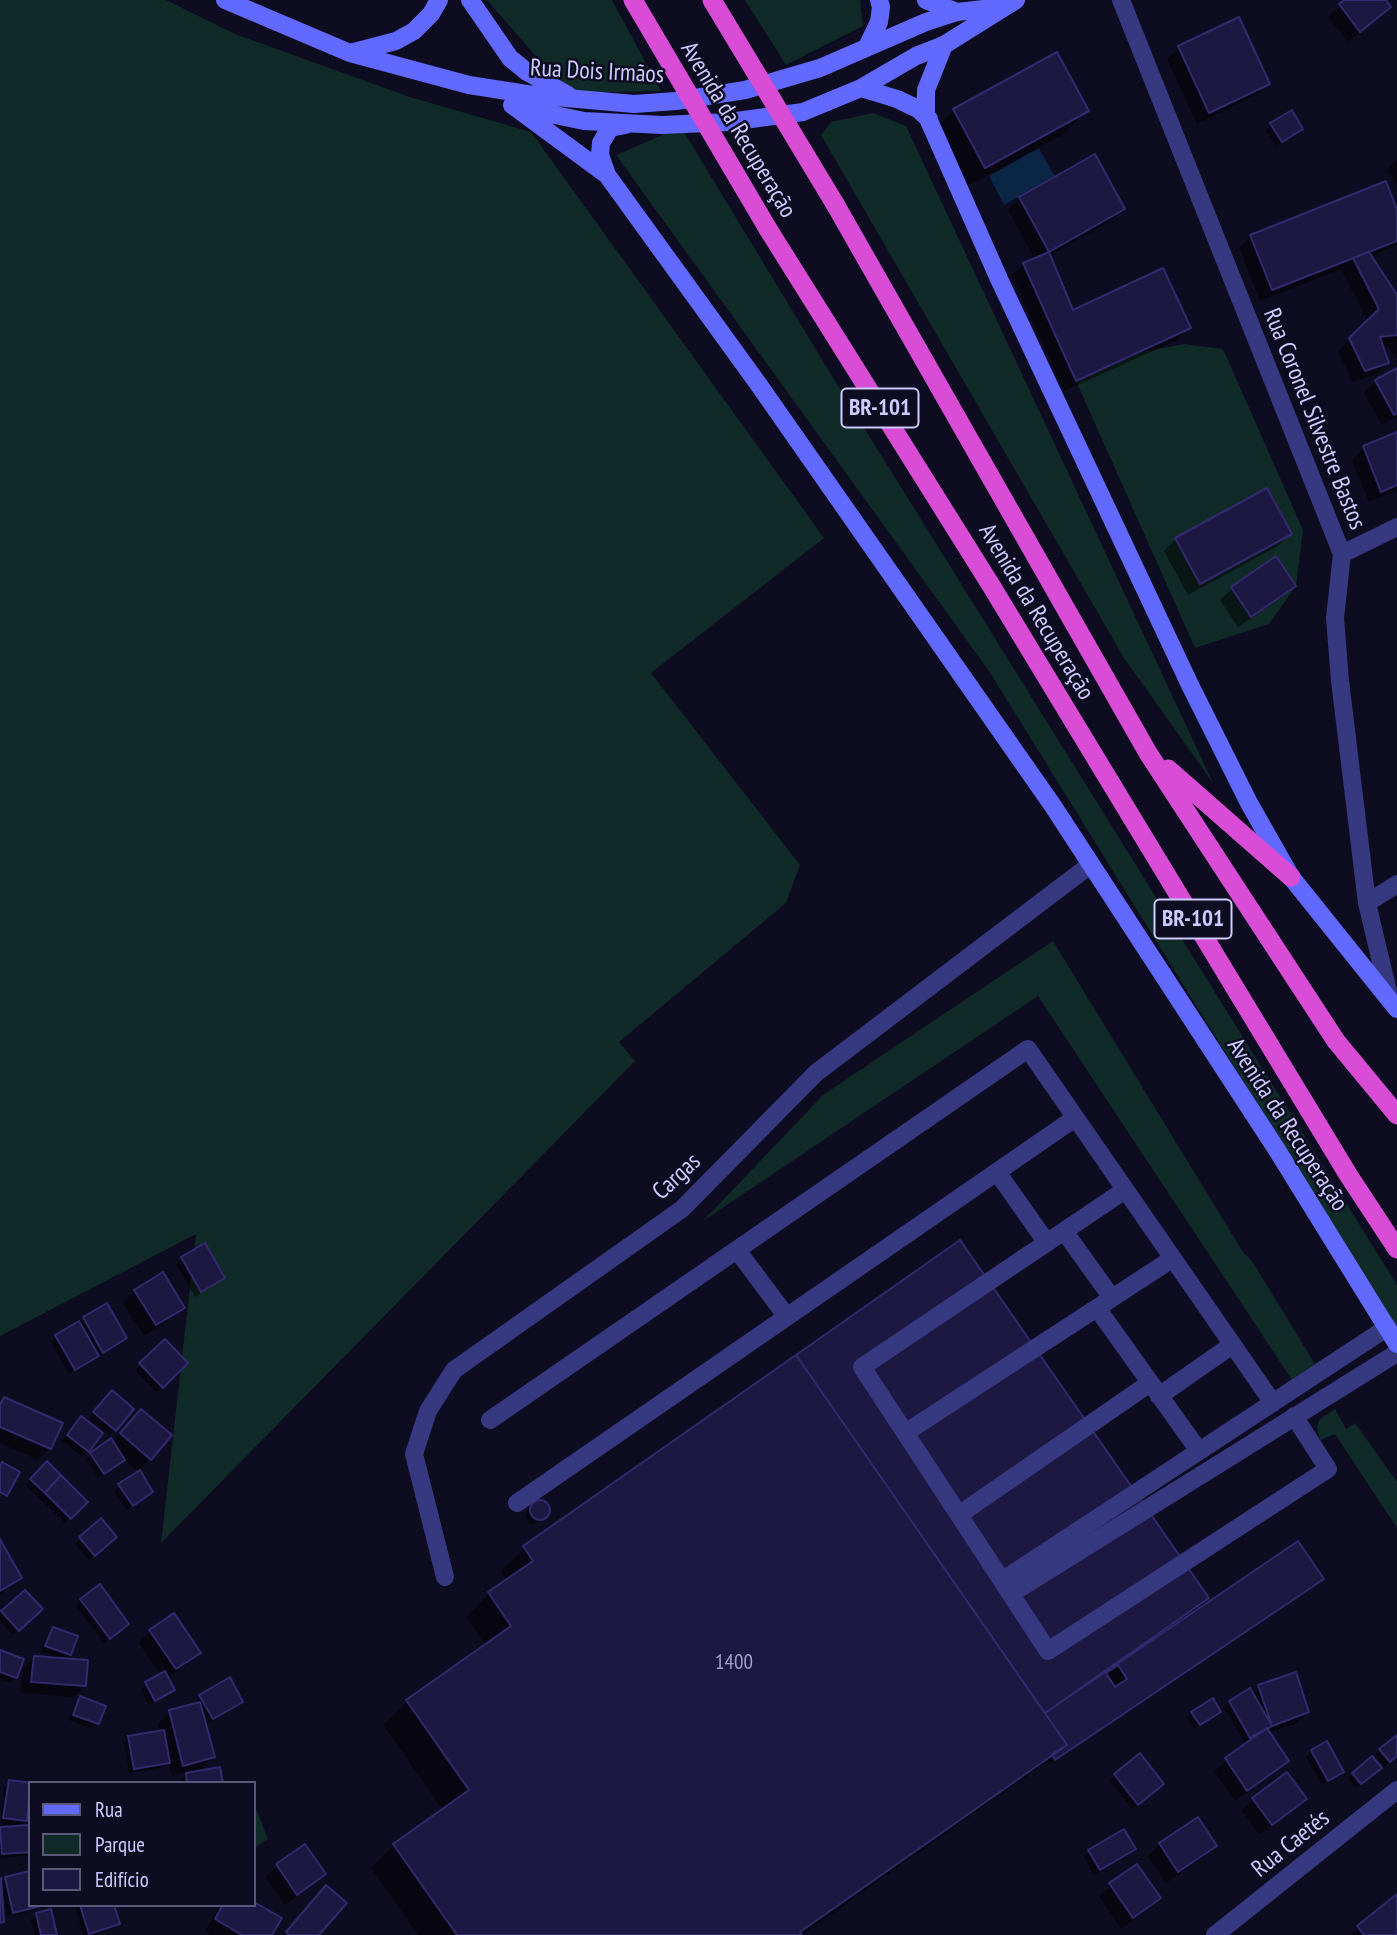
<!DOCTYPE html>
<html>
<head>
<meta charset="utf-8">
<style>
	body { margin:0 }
	#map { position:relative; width:1397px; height:1935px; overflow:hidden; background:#0e0c20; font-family:"PT Sans Narrow",sans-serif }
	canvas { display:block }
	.legend { position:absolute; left:28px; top:1781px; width:228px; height:126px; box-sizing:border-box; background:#0e0c20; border:2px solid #5a5879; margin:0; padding:9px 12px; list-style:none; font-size:21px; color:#cdcbff }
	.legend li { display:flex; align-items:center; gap:14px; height:35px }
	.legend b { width:35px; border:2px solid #5a5879 }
</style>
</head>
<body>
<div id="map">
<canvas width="1397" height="1935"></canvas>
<ul class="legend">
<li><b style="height:9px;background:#6269ff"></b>Rua</li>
<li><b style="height:19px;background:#0f2a27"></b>Parque</li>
<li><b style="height:19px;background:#1d1841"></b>Edifício</li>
</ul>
</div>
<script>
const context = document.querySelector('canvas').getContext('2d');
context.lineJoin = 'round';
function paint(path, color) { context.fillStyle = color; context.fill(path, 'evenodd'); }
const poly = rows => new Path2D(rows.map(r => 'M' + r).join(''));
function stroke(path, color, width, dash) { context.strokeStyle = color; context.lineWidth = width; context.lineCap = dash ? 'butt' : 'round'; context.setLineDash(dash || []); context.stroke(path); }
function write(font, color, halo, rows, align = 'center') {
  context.font = font + ' "PT Sans Narrow",sans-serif'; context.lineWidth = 5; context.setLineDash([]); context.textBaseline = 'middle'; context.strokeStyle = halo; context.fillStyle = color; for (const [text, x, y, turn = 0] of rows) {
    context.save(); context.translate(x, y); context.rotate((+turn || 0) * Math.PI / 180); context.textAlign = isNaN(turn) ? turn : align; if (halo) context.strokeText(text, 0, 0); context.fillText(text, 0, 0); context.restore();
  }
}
paint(poly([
	[0,0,166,0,235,34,410,97,531,132,824,538,651,673,800,865,786,903,619,1042,635,1061,161,1543,196,1234,0,1336],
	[487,0,612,0,661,91,568,93],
	[745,0,860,0,863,26,786,65],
	[873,113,906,126,1213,783,1124,658,821,135,831,122],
	[681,127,835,381,1397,1285,1397,1330,989,671,616,155],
	[1184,344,1223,349,1303,530,1296,586,1269,624,1195,648,1076,381,1137,353],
	[1053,941,1243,1252,1252,1261,1315,1364,1292,1380,1038,996,703,1221,823,1095],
	[1335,1409,1346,1429,1355,1423,1397,1482,1397,1528,1335,1434,1320,1440,1317,1426,1320,1419],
	[254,1804,268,1839,254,1848]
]), '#0f2a27');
paint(poly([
	[1039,148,1055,177,1004,205,989,176]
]), '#0b2545');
paint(poly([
	[1347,0,1384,0,1389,7,1348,42,1328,17],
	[1179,48,1268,83,1256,95,1197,124,1167,59],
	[954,110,1087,111,1064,134,961,190,931,133],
	[1271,125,1301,128,1276,146,1266,130],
	[1094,157,1123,209,1111,221,1049,256,1072,312,1189,328,1177,340,1064,391,1012,276,1024,264,1035,260,1008,210,1020,198],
	[1397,159,1397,184,1386,170],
	[1397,215,1397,245,1370,257,1397,298,1397,359,1387,346,1381,347,1387,363,1375,375,1353,382,1338,351,1368,322,1341,269,1260,301,1239,248,1251,236],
	[1397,370,1397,417,1382,425,1364,393,1376,381],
	[1397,434,1397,491,1369,502,1352,460,1364,448],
	[1290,534,1278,546,1188,595,1164,551,1176,539],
	[1275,558,1294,585,1282,597,1238,627,1220,600,1232,589],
	[959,1242,1201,1603,1158,1634,1160,1637,1322,1579,1049,1764,1048,1761,802,1935,418,1935,371,1868,394,1845,443,1810,383,1725,407,1702,486,1646,466,1617,489,1594,508,1581,501,1571,525,1548],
	[205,1245,223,1278,195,1297,176,1264],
	[162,1274,182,1307,171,1319,144,1336,123,1303,135,1291],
	[84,1319,125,1338,69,1374,51,1342],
	[165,1341,186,1363,156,1392,135,1370],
	[106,1398,115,1429,110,1435,89,1418],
	[4,1399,60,1424,49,1448,38,1460,0,1443,0,1403],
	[129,1423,170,1436,138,1471,124,1459,98,1478,86,1459,112,1443],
	[76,1424,88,1451,82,1456,62,1441],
	[47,1463,86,1502,65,1523,26,1485],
	[120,1486,146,1497,127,1510,114,1491],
	[537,1503,545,1504,548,1511,540,1522,530,1524,525,1517,527,1512],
	[101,1521,109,1543,89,1560,75,1544],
	[0,1543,19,1578,0,1594],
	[25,1592,41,1609,13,1635,0,1621,0,1615],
	[81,1600,122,1629,104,1643,76,1606],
	[53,1629,70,1654,64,1660,84,1686,73,1697,20,1693,23,1670,34,1658,62,1659,41,1651,48,1634],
	[150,1631,198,1652,187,1664,167,1678,173,1690,149,1705,141,1689,161,1675,139,1643],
	[0,1652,16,1677,10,1683,0,1679],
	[1259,1687,1307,1712,1295,1724,1268,1733,1287,1761,1275,1772,1235,1801,1214,1771,1246,1745,1224,1708,1230,1702,1251,1695],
	[200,1696,241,1702,205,1725,213,1757,197,1773,221,1783,178,1783,189,1772,172,1776,168,1762,162,1768,129,1773,124,1743,129,1737,160,1732,158,1724,170,1712,196,1705,195,1702],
	[80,1698,103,1707,97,1723,92,1729,69,1720,75,1704],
	[1193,1713,1213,1717,1194,1729,1187,1718],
	[1397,1737,1397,1756,1384,1766,1375,1755],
	[1327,1743,1342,1771,1322,1785,1306,1757],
	[1374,1773,1355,1788,1348,1779,1353,1774],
	[1116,1775,1156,1789,1132,1809,1110,1781],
	[9,1782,25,1821,18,1828,0,1824,4,1788],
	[1254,1799,1305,1799,1260,1835,1242,1811],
	[1197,1820,1214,1846,1203,1858,1166,1883,1148,1856,1160,1844],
	[30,1827,30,1855,0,1858,0,1829],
	[304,1846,324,1874,312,1886,285,1905,265,1877,277,1866],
	[1134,1849,1094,1875,1084,1857,1089,1851],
	[6,1879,30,1905,39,1906,33,1911,8,1917,2,1891,0,1891,2,1922,0,1924,0,1885],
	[1111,1885,1159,1898,1147,1910,1121,1929,1099,1896],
	[1397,1897,1397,1935,1351,1935,1358,1928],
	[254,1904,280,1919,270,1935,211,1935,205,1931,220,1905],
	[75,1905,112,1905,118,1923,112,1929,93,1935,83,1935],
	[37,1915,55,1935,34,1935,31,1920]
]), '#0007');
const building = poly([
	[1344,0,1386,0,1391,7,1360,32,1339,4,1344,0],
	[1239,17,1270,84,1209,113,1178,46,1239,17],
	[1057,52,1089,111,985,168,953,109,1057,52],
	[1292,110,1303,129,1282,142,1270,123,1292,110],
	[1095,154,1125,209,1049,252,1019,197,1095,154],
	[1386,181,1397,210,1397,241,1272,290,1250,235,1386,181],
	[1049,252,1073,310,1163,268,1191,328,1076,381,1023,263,1049,252],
	[1369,252,1397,295,1397,335,1380,337,1389,363,1365,371,1349,338,1379,309,1353,258,1369,252],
	[1397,368,1397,413,1394,415,1375,380,1397,368],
	[1397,432,1397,485,1381,492,1363,446,1397,432],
	[1267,488,1292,534,1200,584,1175,538,1267,488],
	[1276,556,1296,586,1251,617,1231,587,1276,556],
	[960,1240,1209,1598,1045,1713,796,1355,960,1240],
	[205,1243,225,1278,201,1292,181,1257,205,1243],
	[163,1272,185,1308,156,1325,134,1290,163,1272],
	[107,1303,127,1338,103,1353,83,1317,107,1303],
	[79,1321,99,1356,75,1370,55,1335,79,1321],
	[165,1339,188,1363,163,1388,139,1363,165,1339],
	[796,1355,1067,1745,800,1932,802,1935,457,1935,393,1844,469,1790,406,1700,511,1626,488,1592,533,1561,523,1546,796,1355],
	[112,1390,134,1409,116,1431,93,1412,112,1390],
	[4,1397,63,1423,51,1449,0,1427,0,1405,4,1397],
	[141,1409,172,1435,151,1460,120,1433,141,1409],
	[81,1416,103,1433,89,1452,67,1435,81,1416],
	[111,1438,125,1460,104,1474,90,1453,111,1438],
	[47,1461,61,1475,45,1493,30,1479,47,1461],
	[2,1462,20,1472,7,1496,0,1492,0,1466,2,1462],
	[140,1470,153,1492,133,1506,118,1484,140,1470],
	[61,1475,88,1502,71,1519,45,1493,61,1475],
	'530 1510a10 10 0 1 1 20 0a10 10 0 1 1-20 0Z',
	[101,1518,117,1537,95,1556,79,1537,101,1518],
	[0,1539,22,1578,0,1591,0,1539],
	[1298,1541,1324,1579,1055,1760,1052,1754,1067,1745,1045,1713,1298,1541],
	[100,1584,129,1624,110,1639,80,1599,100,1584],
	[25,1590,43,1609,19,1631,1,1611,25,1590],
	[174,1613,201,1653,176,1669,149,1630,174,1613],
	[53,1627,78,1636,71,1655,45,1646,53,1627],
	[0,1650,24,1659,17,1678,0,1672,0,1650],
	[34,1656,88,1660,86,1686,31,1682,34,1656],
	[1118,1665,1127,1679,1115,1687,1106,1673,1118,1665],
	[165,1671,175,1690,155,1701,145,1682,165,1671],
	[1296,1672,1309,1712,1272,1726,1258,1685,1296,1672],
	[230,1677,243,1702,213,1719,199,1695,230,1677],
	[1250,1688,1272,1726,1250,1738,1229,1701,1250,1688],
	[80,1696,106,1706,99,1724,73,1715,80,1696],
	[1213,1698,1221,1712,1200,1725,1191,1712,1213,1698],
	[200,1702,215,1757,183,1766,169,1710,200,1702],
	[1267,1728,1289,1761,1247,1791,1225,1758,1267,1728],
	[164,1730,170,1763,134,1769,128,1736,164,1730],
	[1397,1735,1397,1756,1390,1762,1379,1749,1397,1735],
	[1327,1741,1344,1772,1328,1781,1311,1750,1327,1741],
	[1140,1753,1164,1784,1138,1805,1114,1774,1140,1753],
	[1372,1756,1382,1768,1361,1784,1352,1773,1372,1756],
	[220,1767,223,1783,187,1783,186,1773,220,1767],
	[1287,1772,1307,1799,1272,1825,1252,1798,1287,1772],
	[9,1780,32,1783,30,1783,27,1821,3,1818,9,1780],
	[1198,1817,1217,1846,1178,1872,1159,1843,1198,1817],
	[30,1825,30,1852,2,1854,0,1827,30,1825],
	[1124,1829,1136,1849,1100,1870,1088,1850,1124,1829],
	[305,1844,326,1874,297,1895,276,1864,305,1844],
	[1137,1864,1161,1898,1133,1918,1109,1883,1137,1864],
	[30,1871,30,1905,41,1906,13,1913,5,1877,30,1871],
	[1,1878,4,1922,0,1923,0,1878,1,1878],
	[326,1885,347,1903,319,1935,289,1935,286,1932,326,1885],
	[1397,1894,1397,1935,1364,1935,1357,1926,1397,1894],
	[254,1902,282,1918,272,1935,242,1935,215,1919,223,1905,254,1905,254,1902],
	[80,1905,114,1905,120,1924,89,1934,80,1905],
	[51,1909,57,1935,41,1935,36,1913,51,1909]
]);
paint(building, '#1d1841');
stroke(building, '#32296e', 2);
stroke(poly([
	[1367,903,1397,884],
	[997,1172,1047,1243],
	[1125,1190,862,1367,1048,1651,1328,1469,1294,1416],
	[1064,1231,1112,1298],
	[737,1250,787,1317],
	[1097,1308,1199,1451],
	[1159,1396,1232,1345],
	[490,1420,1028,1049,1273,1403],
	[905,1433,1172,1259],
	[517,1503,1075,1118],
	[960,1514,1150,1383],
	[445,1577,414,1454,428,1411,454,1370,682,1209,816,1073,1090,865],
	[1003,1580,1388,1327],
	[1012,1593,1397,1353]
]), '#363880', 18);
stroke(poly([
	[1121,0,1342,554,1335,618,1340,681,1367,903,1390,1000],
	[1342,554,1397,527],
	[1215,1935,1397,1790]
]), '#363880', 18);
stroke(poly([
	[225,0,350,53,469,85,533,95,634,104,676,101,745,90,820,68,926,22,957,12,1001,7],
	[470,0,510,58,527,72,568,95],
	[926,0,957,12],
	[944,45,926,90,926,114,999,279,1190,685,1249,803,1291,877,1397,1009],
	[867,47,879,22,881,7,879,0],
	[350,53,396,41,414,31,431,14,439,0],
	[861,88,897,99,918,109,929,119],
	[512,105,607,175,759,385,1053,806,1277,1150,1397,1344],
	[522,108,584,121,662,125,729,122,803,112,861,88,916,56,944,45,1016,0],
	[607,175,600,155,601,143,610,128,625,125]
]), '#6269ff', 18);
stroke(poly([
	[835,204,1148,753,1336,1041,1397,1115],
	[768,229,992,587,1349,1176,1397,1249],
	[1168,769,1291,877]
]), '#d94cd5', 19);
stroke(poly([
	[633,0,768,229],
	[712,0,835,204]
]), '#d94cd5', 19);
write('21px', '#a19ed0', null, [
	["1400",734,1663]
]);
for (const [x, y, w] of [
	[880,408,77],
	[1193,919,77]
]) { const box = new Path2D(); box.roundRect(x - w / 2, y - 19.5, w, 39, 5); context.fillStyle = '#0e0c20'; context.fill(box); stroke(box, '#cdcbff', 2); }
write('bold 23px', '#cdcbff', null, [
	["BR-101",880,408],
	["BR-101",1193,919]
]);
write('24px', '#cdcbff', '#0e0c20', [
	["Rua Dois Irmãos",597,72,3],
	["Avenida da Recuperação",738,130,59],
	["Rua Coronel Silvestre Bastos",1314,419,68],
	["Avenida da Recuperação",1036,612,59],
	["Avenida da Recuperação",1287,1125,57],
	["Cargas",677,1177,-43],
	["Rua Caetés",1291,1844,-39]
]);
</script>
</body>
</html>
